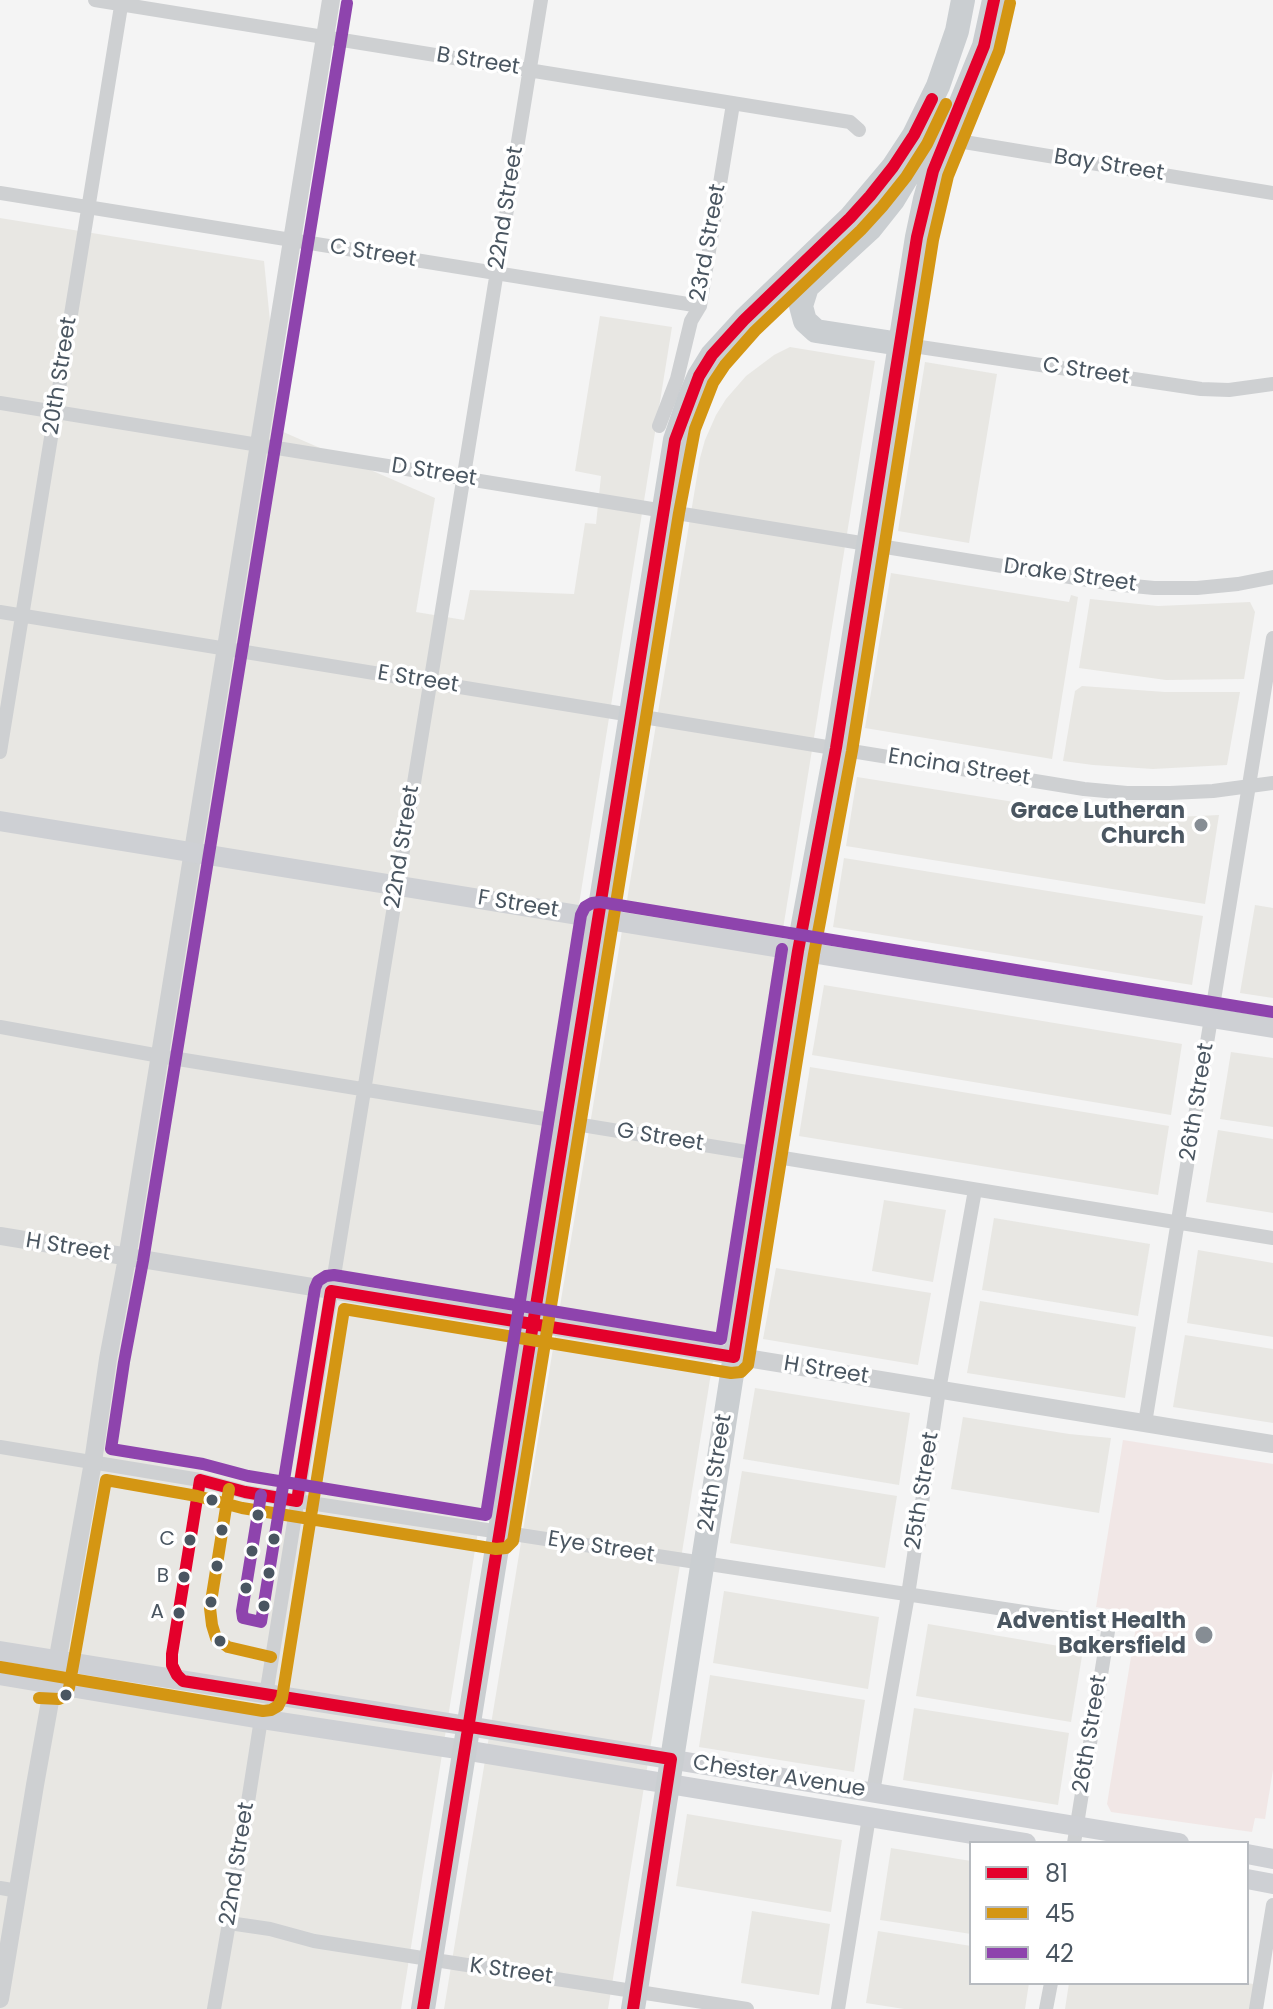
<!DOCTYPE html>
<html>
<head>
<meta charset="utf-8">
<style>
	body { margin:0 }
	#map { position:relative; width:1273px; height:2009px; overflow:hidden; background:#f4f4f4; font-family:Poppins,sans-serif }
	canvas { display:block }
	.legend { position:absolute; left:969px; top:1841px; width:280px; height:144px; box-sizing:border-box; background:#fff; border:2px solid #b7bbc0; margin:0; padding:10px 14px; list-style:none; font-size:24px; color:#4a5661 }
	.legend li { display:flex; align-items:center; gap:16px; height:40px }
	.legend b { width:40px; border:2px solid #b7bbc0 }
</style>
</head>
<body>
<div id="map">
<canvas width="1273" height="2009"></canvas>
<ul class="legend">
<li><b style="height:10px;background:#e4002b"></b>81</li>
<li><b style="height:10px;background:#d49613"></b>45</li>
<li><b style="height:10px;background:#8e44ad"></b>42</li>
</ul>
</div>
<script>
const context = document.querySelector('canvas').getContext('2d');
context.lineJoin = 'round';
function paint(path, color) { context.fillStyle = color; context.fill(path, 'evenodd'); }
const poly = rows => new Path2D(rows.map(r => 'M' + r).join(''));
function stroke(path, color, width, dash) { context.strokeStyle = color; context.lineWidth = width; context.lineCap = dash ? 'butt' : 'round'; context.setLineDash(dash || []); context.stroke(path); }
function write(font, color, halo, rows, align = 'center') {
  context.font = font + ' Poppins,sans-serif'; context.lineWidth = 7; context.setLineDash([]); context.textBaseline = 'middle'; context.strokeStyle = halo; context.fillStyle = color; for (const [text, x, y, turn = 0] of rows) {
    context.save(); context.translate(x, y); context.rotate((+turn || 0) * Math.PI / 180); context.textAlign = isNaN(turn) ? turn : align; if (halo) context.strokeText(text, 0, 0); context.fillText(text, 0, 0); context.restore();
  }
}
paint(poly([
	[0,218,264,261,281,431,435,498,416,612,464,620,470,590,574,594,585,523,596,524,601,476,575,471,600,316,672,327,401,2009,0,2009],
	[790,347,875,361,608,2009,444,2009,700,458,705,440,716,415,726,399,746,376,774,355],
	[925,362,997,374,969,543,898,531],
	[891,573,1069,602,1071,595,1078,597,1052,759,865,728],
	[1090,599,1158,606,1250,602,1255,612,1244,679,1166,680,1079,668],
	[1082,686,1165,692,1240,692,1227,765,1153,769,1093,765,1063,761,1075,691],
	[857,777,1096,815,1156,818,1219,815,1205,904,846,846],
	[844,858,1203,916,1192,985,833,927],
	[1255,905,1273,908,1273,998,1240,993],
	[824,985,1182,1044,1171,1115,812,1055],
	[1231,1052,1273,1058,1273,1127,1220,1119],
	[810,1067,1169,1126,1158,1195,799,1136],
	[1218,1130,1273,1139,1273,1213,1206,1202],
	[884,1200,946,1210,933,1282,872,1271],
	[994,1218,1150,1244,1138,1316,982,1290],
	[1198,1250,1273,1263,1273,1337,1187,1323],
	[776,1268,931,1293,918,1365,763,1339],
	[980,1301,1136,1327,1125,1398,967,1373],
	[1185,1335,1273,1349,1273,1423,1173,1407],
	[755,1388,910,1413,899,1485,743,1459],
	[963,1417,1069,1434,1111,1438,1099,1513,951,1489],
	[742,1471,897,1496,885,1568,730,1543],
	[724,1591,879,1617,868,1689,713,1663],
	[928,1624,1083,1650,1071,1722,916,1696],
	[710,1675,865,1700,854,1772,699,1747],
	[914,1708,1069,1733,1058,1805,903,1780],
	[687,1814,842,1840,831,1912,676,1886],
	[891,1848,971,1861,971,1934,880,1920],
	[752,1911,830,1924,819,1995,741,1983],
	[878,1931,971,1946,971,1983,1029,1983,1025,2009,904,2009,866,2003],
	[1069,1983,1247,1983,1260,1985,1256,2009,1065,2009]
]), '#e8e7e3');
paint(poly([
	[1123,1440,1273,1464,1273,1770,1265,1819,1255,1818,1252,1832,1111,1812,1107,1804,1138,1614,1096,1607]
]), '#f1e7e6');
stroke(poly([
	[95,0,850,122,859,130],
	[946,139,1273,193],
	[0,193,700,306],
	[900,344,1201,389,1229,390,1273,384],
	[0,403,1113,584,1154,588,1197,588,1238,584,1273,577],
	[659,426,677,379,691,321,700,306,733,104],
	[0,612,1084,789,1127,793,1170,793,1213,791,1273,783],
	[0,752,122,0],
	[0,1027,160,1056,1273,1238],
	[1145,1423,1273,638],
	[0,1447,200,1480,245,1492,297,1501,1109,1625,1074,1843],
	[266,1695,541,0],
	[873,1792,908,1595,939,1390,975,1190],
	[0,1888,18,1891],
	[229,1923,270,1929,314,1941,747,2009],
	[214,2009,229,1923,261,1719],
	[838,2009,869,1817],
	[1046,2009,1051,1983],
	[1256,2009,1273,1905]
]), '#ced0d2', 14);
stroke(poly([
	[0,1236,1273,1444],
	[0,1999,35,1785,93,1462,108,1359,127,1258,331,0]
]), '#ced0d2', 18);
stroke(poly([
	[0,821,1273,1028],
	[0,1651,468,1726,1179,1843],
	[0,1675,261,1719,464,1750,1026,1843],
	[1247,1854,1273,1859],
	[1247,1879,1273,1884]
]), '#ced0d4', 20);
stroke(poly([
	[900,344,816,331,805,321,801,306,807,287,870,229,893,200,922,152,930,124],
	[423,2009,675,440,689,399,699,376,712,355,744,320,850,218,893,167,914,135,938,86,957,31,963,0],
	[633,2009,798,951,836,748,917,237,925,199,933,171,984,46,994,0]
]), '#caced1', 24);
stroke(poly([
	[423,2009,675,440,699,376,712,355,744,320,850,218,870,196,893,167,914,135,932,99],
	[633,2009,671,1759,183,1681,177,1675,172,1665,172,1654,200,1480,245,1492,297,1501,331,1291,734,1357,798,951,836,748,917,237,933,171,984,46,994,0]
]), '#e4002b', 12);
stroke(poly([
	[229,1489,210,1608,212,1625,216,1638,228,1647,271,1657],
	[0,1667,263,1711,271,1710,278,1706,282,1698,344,1309,731,1373,741,1372,748,1365,814,954,852,751,933,240,948,176,999,51,1010,3],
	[39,1698,59,1699,66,1695,69,1688,106,1480,197,1496,242,1508,496,1549,506,1548,513,1541,679,513,695,429,713,383,725,365,755,331,861,230,882,207,906,177,927,144,946,104]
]), '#d49613', 12);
stroke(poly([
	[347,3,143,1261,124,1362,111,1449,203,1464,248,1476,486,1515,581,915,585,907,592,903,600,902,1273,1012],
	[261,1495,242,1611,243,1618,261,1622,315,1288,318,1281,326,1276,334,1275,721,1339,782,949]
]), '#8e44ad', 12);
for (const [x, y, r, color] of [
	[1201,825,8,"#868d94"],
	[212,1500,7,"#4a5661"],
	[258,1515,7,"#4a5661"],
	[222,1530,7,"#4a5661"],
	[274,1539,7,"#4a5661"],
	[190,1540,7,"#4a5661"],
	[252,1551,7,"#4a5661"],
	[217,1566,7,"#4a5661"],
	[269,1573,7,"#4a5661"],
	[184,1577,7,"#4a5661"],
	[246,1588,7,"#4a5661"],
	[211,1602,7,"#4a5661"],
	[264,1606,7,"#4a5661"],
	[179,1613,7,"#4a5661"],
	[1204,1635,10,"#868d94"],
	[220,1641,7,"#4a5661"],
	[66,1695,7,"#4a5661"]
]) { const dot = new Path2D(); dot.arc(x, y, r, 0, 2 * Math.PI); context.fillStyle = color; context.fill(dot); stroke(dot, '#fff', 3); }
write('20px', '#4a5661', '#fff', [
	["C",175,1540],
	["B",169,1577],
	["A",164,1613]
], 'right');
write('22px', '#4a5661', '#fff', [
	["B Street",478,62,9],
	["Bay Street",1109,166,9],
	["22nd Street",507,208,-81],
	["23rd Street",709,243,-80],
	["C Street",373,254,9],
	["C Street",1086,372,8],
	["20th Street",61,376,-81],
	["D Street",434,473,9],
	["Drake Street",1070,576,8],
	["E Street",418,680,9],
	["Encina Street",959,768,9],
	["22nd Street",403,847,-81],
	["F Street",518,905,9],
	["26th Street",1198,1102,-81],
	["G Street",660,1138,9],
	["H Street",68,1248,9],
	["H Street",826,1371,9],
	["24th Street",716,1473,-81],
	["25th Street",923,1491,-81],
	["Eye Street",601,1548,9],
	["26th Street",1091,1734,-81],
	["Chester Avenue",779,1777,9],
	["22nd Street",238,1864,-81],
	["K Street",511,1972,8]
]);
write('bold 22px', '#4a5661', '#fff', [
	["Grace Lutheran",1185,812],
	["Church",1185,837],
	["Adventist Health",1186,1622],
	["Bakersfield",1186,1647]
], 'right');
</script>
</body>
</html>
